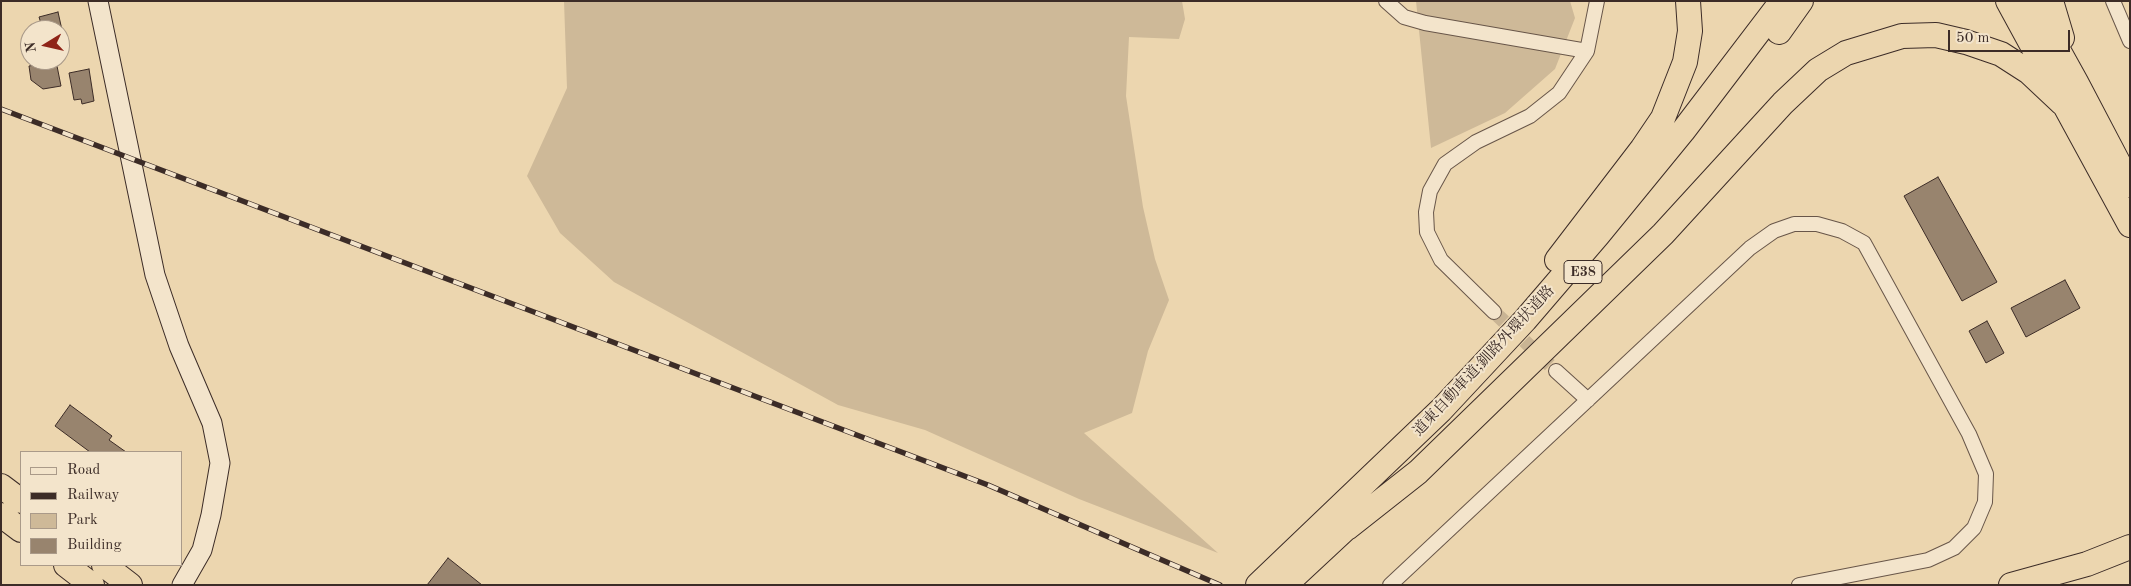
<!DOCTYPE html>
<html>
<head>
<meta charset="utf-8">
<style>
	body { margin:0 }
	#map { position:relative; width:2131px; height:586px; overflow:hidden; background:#ecd6af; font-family:"Old Standard TT",serif }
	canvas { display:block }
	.frame { position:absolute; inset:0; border:2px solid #3c2c27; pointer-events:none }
	.legend { position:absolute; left:20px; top:451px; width:162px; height:115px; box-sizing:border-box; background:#f3e4cb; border:1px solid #aa9a89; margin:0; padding:6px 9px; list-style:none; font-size:15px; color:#3c2c27 }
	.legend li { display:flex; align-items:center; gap:10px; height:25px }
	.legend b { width:25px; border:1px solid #aa9a89 }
	.north { position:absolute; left:20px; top:20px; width:50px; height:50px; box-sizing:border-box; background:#f3e4cb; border:1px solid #aa9a89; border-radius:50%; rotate:261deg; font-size:14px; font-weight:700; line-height:20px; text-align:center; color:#3c2c27 }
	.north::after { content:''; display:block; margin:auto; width:18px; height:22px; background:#8f2418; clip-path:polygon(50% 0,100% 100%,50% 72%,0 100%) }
	.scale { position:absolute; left:1948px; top:30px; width:122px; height:22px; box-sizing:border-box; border:2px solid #3c2c27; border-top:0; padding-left:6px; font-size:15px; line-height:18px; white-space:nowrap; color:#3c2c27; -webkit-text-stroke:4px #f3e4cb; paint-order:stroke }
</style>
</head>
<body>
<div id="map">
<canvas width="2131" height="586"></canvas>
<div class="frame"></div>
<ul class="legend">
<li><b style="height:6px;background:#f3e4cb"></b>Road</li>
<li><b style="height:6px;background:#3c2c27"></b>Railway</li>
<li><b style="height:14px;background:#ceb998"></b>Park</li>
<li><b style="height:14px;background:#98846e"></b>Building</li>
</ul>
<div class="north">N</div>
<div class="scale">50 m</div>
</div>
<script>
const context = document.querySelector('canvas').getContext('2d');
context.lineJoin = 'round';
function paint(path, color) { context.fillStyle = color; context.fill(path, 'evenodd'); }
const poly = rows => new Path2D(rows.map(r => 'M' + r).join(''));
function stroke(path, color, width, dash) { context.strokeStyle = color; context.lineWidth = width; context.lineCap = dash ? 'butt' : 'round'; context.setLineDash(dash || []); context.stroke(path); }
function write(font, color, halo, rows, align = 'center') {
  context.font = font + ' "Old Standard TT","Noto Serif JP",serif'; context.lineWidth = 4; context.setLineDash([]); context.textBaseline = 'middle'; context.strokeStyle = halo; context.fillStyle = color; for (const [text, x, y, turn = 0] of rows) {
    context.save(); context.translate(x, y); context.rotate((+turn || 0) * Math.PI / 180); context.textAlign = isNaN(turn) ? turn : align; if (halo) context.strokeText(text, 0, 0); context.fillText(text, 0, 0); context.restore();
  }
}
paint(poly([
	[564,1,1182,1,1185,19,1179,39,1129,37,1126,96,1143,207,1155,259,1169,300,1148,351,1132,413,1084,433,1218,553,1079,499,925,430,838,405,614,282,560,233,527,176,567,88],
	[1416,1,1570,1,1575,18,1555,69,1505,113,1431,148]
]), '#ceb998');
const building = poly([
	[58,12,62,30,43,30,39,17,58,12],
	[52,62,53,67,57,66,61,86,43,89,31,80,29,66,52,62],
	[89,69,94,101,82,104,81,99,74,100,69,73,89,69],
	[1938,177,1997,282,1962,301,1904,196,1938,177],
	[2065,280,2080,308,2026,337,2011,308,2065,280],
	[1987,321,2004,353,1986,363,1969,331,1987,321],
	[70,405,112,436,109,440,126,452,90,452,55,426,70,405],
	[448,558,482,585,427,585,448,558]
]);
paint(building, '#98846e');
stroke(building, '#3c2c27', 1);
stroke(poly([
	[1494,312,1556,371]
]), '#c9b494', 14, [14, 7]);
const street = poly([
	[1386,1,1404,17,1425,23,1587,51],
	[2113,1,2130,41],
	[1494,312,1441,260,1427,232,1426,212,1430,191,1445,164,1476,142,1530,116,1559,93,1587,51,1597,1],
	[1556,371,1588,400],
	[1390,585,1750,248,1774,231,1794,224,1817,224,1842,231,1864,243,1969,434,1986,474,1985,502,1974,528,1954,548,1928,560,1799,585]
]);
const secondary = poly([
	[98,1,155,275,179,346,212,423,220,463,211,515,202,550,182,585]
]);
const highway = poly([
	[2008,1,2130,225],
	[2031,1,2076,82,2130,185],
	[2051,1,2062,38],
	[1779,32,1801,1],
	[1557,260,1642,149,1663,118,1685,62,1690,31,1688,1],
	[1,486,21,501],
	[1,515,21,530],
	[1347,528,1418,472,1663,234,1783,103,1818,70,1846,53,1902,36,1936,35,1966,42,2001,54,2029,72,2062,103],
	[66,565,92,585],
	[104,565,130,585],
	[1258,585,1441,410,1525,320,1598,235,1683,131,1782,1],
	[1285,585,1357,518],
	[2011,585,2087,564,2130,547]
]);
stroke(street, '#685649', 16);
stroke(secondary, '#3c2c27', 21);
stroke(highway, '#3c2c27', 26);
stroke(street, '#f3e4cb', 14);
stroke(secondary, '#f3e4cb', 19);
stroke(highway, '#ecd6af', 24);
const rail = poly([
	[1,109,988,485,1220,585]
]);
stroke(rail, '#3c2c27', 5.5);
stroke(rail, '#f3e4cb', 4, [11]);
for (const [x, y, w] of [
	[1583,272,38]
]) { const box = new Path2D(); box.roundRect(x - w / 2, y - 11.5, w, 23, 4); context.fillStyle = '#f3e4cb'; context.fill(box); stroke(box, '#3c2c27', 1); }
write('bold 14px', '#3c2c27', null, [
	["E38",1583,272]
]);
write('15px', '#3c2c27', '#f3e4cb', [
	["道東自動車道;釧路外環状道路",1484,361,-47]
]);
</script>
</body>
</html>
